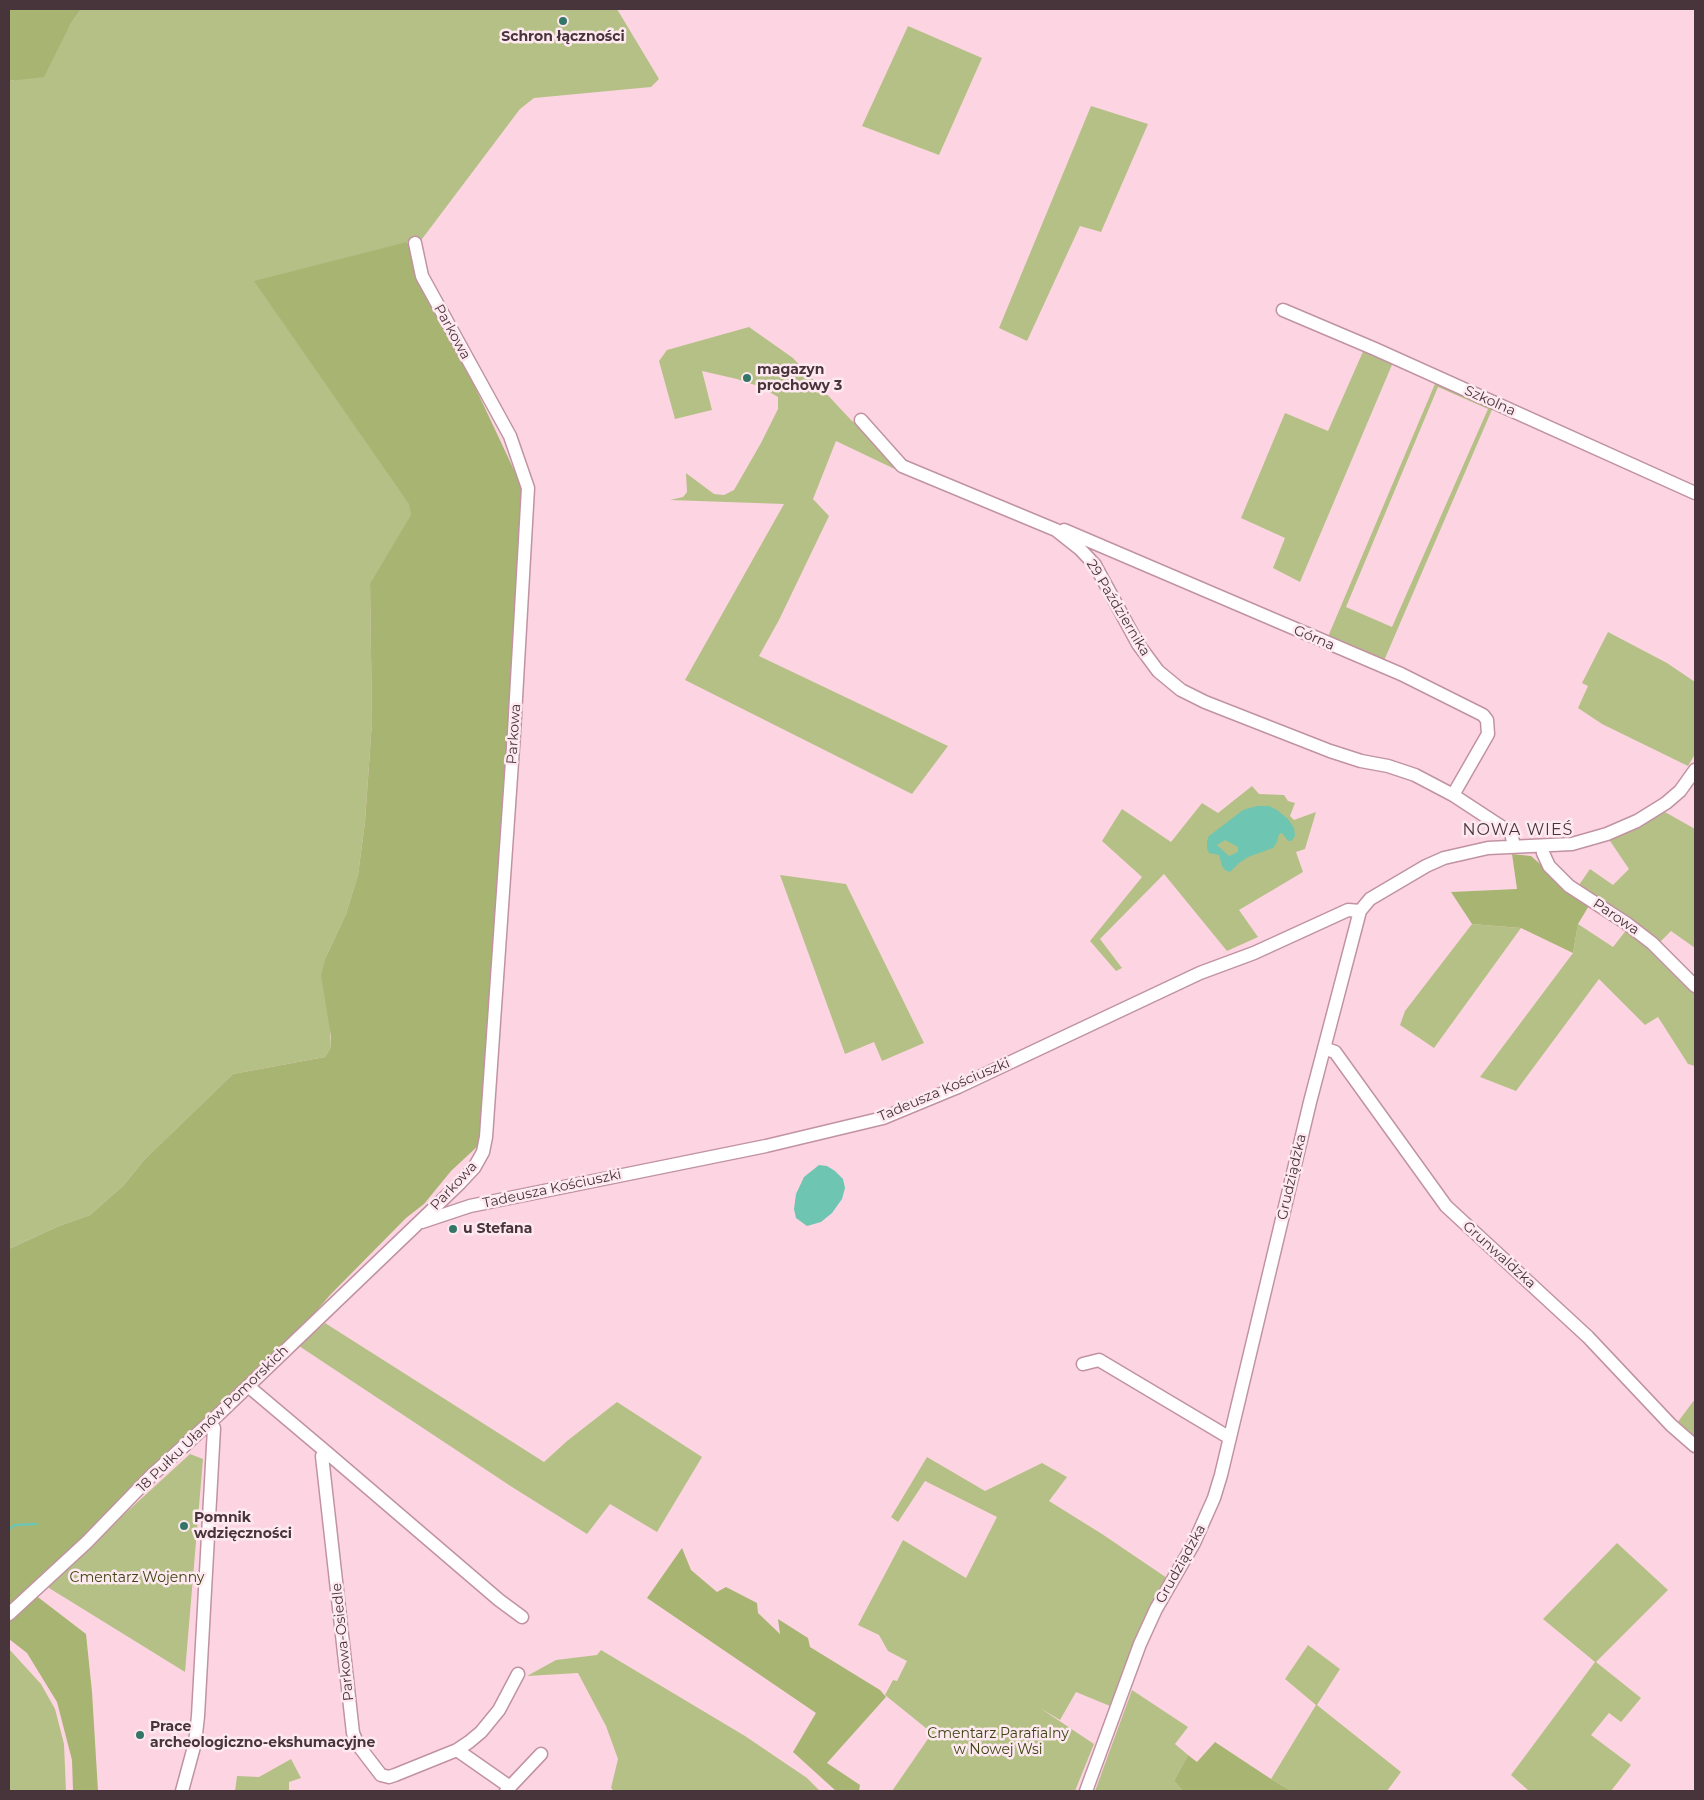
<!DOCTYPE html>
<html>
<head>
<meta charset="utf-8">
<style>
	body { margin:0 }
	#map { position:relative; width:1704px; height:1800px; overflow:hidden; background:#fdd5e2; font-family:Montserrat,sans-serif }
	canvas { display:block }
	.frame { position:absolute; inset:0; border:10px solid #48353b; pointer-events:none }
</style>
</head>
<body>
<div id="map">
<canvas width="1704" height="1800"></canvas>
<div class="frame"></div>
</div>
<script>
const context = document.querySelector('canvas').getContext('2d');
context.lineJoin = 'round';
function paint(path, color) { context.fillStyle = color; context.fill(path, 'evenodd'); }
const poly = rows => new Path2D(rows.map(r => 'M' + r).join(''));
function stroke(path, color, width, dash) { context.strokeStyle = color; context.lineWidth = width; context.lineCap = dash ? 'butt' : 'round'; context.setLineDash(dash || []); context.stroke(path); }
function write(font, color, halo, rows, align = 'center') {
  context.font = font + ' Montserrat,sans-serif'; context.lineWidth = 5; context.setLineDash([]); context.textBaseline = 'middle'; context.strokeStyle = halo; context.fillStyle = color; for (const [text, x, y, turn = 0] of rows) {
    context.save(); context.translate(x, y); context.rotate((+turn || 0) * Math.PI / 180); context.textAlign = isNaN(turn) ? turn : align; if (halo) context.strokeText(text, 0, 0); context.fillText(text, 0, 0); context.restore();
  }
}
paint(poly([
	[81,9,617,9,659,79,651,87,534,98,520,109,419,243,407,242,411,516,370,583,372,721,365,822,358,875,346,914,326,957,331,1047,325,1057,233,1074,144,1160,124,1185,90,1215,59,1226,9,1249,9,81,13,81,70,25],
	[908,26,982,58,939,155,862,126],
	[1091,106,1148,124,1101,232,1080,226,1027,341,999,328],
	[749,327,793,358,851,420,921,470,924,483,836,441,813,499,829,516,779,620,759,656,948,746,912,794,685,680,784,504,670,500,683,497,687,492,686,473,714,494,724,495,734,490,761,443,778,409,778,397,761,387,737,379,702,371,712,410,675,419,659,361,667,350],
	[1365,347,1394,360,1300,582,1273,568,1285,538,1241,518,1285,413,1328,431],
	[1437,379,1494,405,1383,663,1327,639],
	[1438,387,1488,409,1392,627,1346,607],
	[1608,632,1667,663,1695,682,1695,754,1688,766,1602,724,1578,708,1588,686,1582,683],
	[1252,786,1259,794,1284,795,1288,801,1295,803,1290,816,1294,820,1316,812,1305,849,1296,852,1303,872,1239,910,1258,937,1227,951,1164,874,1100,939,1122,968,1116,971,1090,941,1142,877,1102,841,1122,809,1171,842,1202,803,1218,813],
	[1665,812,1695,829,1695,948,1671,931,1658,944,1695,981,1695,1066,1688,1064,1658,1017,1645,1025,1599,979,1516,1091,1480,1077,1573,953,1578,924,1613,947,1631,924,1579,885,1590,869,1613,885,1629,869,1608,838],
	[780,875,846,884,924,1043,882,1061,874,1042,845,1054],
	[1472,924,1521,928,1434,1048,1400,1025,1405,1011],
	[325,1323,544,1462,567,1441,617,1402,702,1457,657,1532,610,1504,587,1534,512,1487,299,1346],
	[1695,1399,1695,1439,1677,1423],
	[190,1454,203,1459,185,1672,49,1588,48,1584],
	[927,1457,985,1491,1042,1463,1067,1477,1049,1501,1102,1534,1167,1578,1134,1643,1110,1706,1076,1692,1060,1720,1040,1708,1094,1744,1075,1791,892,1791,932,1733,885,1695,893,1680,897,1681,907,1661,888,1651,879,1635,858,1625,903,1540,966,1578,997,1517,925,1481,898,1522,891,1517],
	[1617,1543,1668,1590,1596,1662,1641,1698,1621,1722,1609,1713,1591,1735,1631,1765,1611,1791,1529,1791,1511,1775,1595,1662,1543,1619],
	[1308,1645,1340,1669,1317,1705,1401,1772,1387,1791,1291,1791,1271,1779,1316,1705,1285,1679],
	[9,1649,41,1684,55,1709,64,1744,66,1791,9,1791],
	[601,1650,745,1736,807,1778,820,1791,614,1791,611,1788,618,1759,606,1726,578,1673,527,1676,556,1660,597,1655],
	[1132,1690,1188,1727,1175,1744,1188,1755,1174,1781,1183,1791,1095,1791],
	[291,1759,301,1778,289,1782,289,1791,235,1791,237,1776,259,1777]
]), '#b5c086');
paint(poly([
	[9,9,81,9,70,25,44,77,9,81],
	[407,242,522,487,484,1131,479,1145,451,1171,424,1204,406,1218,331,1294,291,1340,30,1591,86,1634,92,1692,98,1791,73,1791,72,1760,57,1702,27,1653,9,1639,9,1249,59,1226,90,1215,124,1185,144,1160,233,1074,325,1057,331,1047,331,1037,321,975,326,957,346,914,358,875,365,822,372,721,370,583,411,515,409,504,254,281],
	[1512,854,1531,856,1565,886,1590,904,1578,924,1573,953,1521,928,1472,924,1451,892,1517,889],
	[682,1548,691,1570,717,1592,726,1587,757,1603,758,1613,780,1634,778,1619,808,1638,810,1647,880,1690,886,1697,827,1763,860,1785,859,1791,836,1791,793,1752,816,1713,647,1598],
	[1215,1742,1271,1779,1291,1791,1183,1791,1174,1781,1188,1755,1197,1762]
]), '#a8b472');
paint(poly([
	[1257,806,1269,806,1277,810,1288,819,1294,828,1295,836,1291,841,1288,841,1282,833,1279,834,1277,842,1273,848,1248,857,1239,863,1230,872,1225,870,1222,866,1219,855,1209,853,1207,848,1207,841,1209,836,1243,810],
	[1225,840,1238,847,1238,852,1229,856,1217,845],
	[819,1165,827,1166,835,1171,843,1179,845,1188,842,1199,832,1213,821,1222,807,1226,796,1218,794,1209,796,1194,804,1177]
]), '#6ec5b1');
stroke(poly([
	[9,1529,15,1525,37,1524]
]), '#6ec5b1', 2.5);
const minor = poly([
	[1283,310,1375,349,1695,493],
	[861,420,902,466,1056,530,1080,549,1095,565,1138,644,1158,671,1181,690,1205,702,1330,751,1361,761,1388,766,1415,775,1453,795,1511,833,1514,846],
	[1064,530,1401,674,1483,715,1487,720,1488,734,1453,795],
	[1542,846,1543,853,1549,866,1569,886,1626,923,1652,943,1695,986],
	[1324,1048,1335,1052,1446,1206,1588,1337,1671,1425,1695,1446],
	[422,1222,470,1206,766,1146,883,1118,958,1087,1200,973,1254,953,1348,910,1360,911],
	[1083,1364,1099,1360,1230,1438],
	[248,1386,325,1451,322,1456,353,1733,358,1745,381,1775,389,1777,395,1775,457,1750,469,1742,481,1732,499,1710,518,1674],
	[325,1451,499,1600,522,1617],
	[9,1614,87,1542,151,1476,218,1415,460,1183,474,1168,483,1152,486,1137,514,733,528,488,510,436,422,276,415,243],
	[457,1750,510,1787],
	[182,1791,195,1743,198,1716,214,1428,210,1423],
	[506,1791,541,1754],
	[1086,1791,1140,1644,1156,1609,1194,1543,1214,1498,1221,1475,1310,1102,1360,911,1370,899,1426,866,1444,858,1488,848,1572,844,1607,834,1637,821,1666,803,1680,791,1695,770]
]);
stroke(minor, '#c193a2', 15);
stroke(minor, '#fff', 12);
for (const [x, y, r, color] of [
	[563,21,5,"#337668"],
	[747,378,5,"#337668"],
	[453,1229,5,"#337668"],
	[184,1526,5,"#337668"],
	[140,1735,5,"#337668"]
]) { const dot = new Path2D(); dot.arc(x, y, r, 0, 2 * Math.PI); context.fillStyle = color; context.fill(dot); stroke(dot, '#fde9ef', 2); }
write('bold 14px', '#48353b', '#fde9ef', [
	["Schron łączności",563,37,"center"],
	["magazyn",757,370],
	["prochowy 3",757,386],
	["u Stefana",463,1229],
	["Pomnik",194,1518],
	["wdzięczności",194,1534],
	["Prace",150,1727],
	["archeologiczno-ekshumacyjne",150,1743]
], 'left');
write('14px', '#48353b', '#fde9ef', [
	["Parkowa",452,332,61],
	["Szkolna",1490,401,24],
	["29 Października",1118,608,59],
	["Górna",1314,638,23],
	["Parkowa",514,734,-86],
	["Parowa",1616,917,34],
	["Tadeusza Kościuszki",944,1090,-23],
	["Grudziądzka",1292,1177,-77],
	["Parkowa",454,1186,-47],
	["Tadeusza Kościuszki",552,1189,-12],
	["Grunwaldzka",1499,1255,42],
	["18 Pułku Ułanów Pomorskich",213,1419,-44],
	["Grudziądzka",1181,1564,-61],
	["Parkowa-Osiedle",343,1642,-96]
]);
write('14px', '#3d4411', '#fde9ef', [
	["Cmentarz Wojenny",137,1578],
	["Cmentarz Parafialny",998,1734],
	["w Nowej Wsi",998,1750]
]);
context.letterSpacing = '1px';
write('16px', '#48353b', '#fde9ef', [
	["NOWA WIEŚ",1518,830]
]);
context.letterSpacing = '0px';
</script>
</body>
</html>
